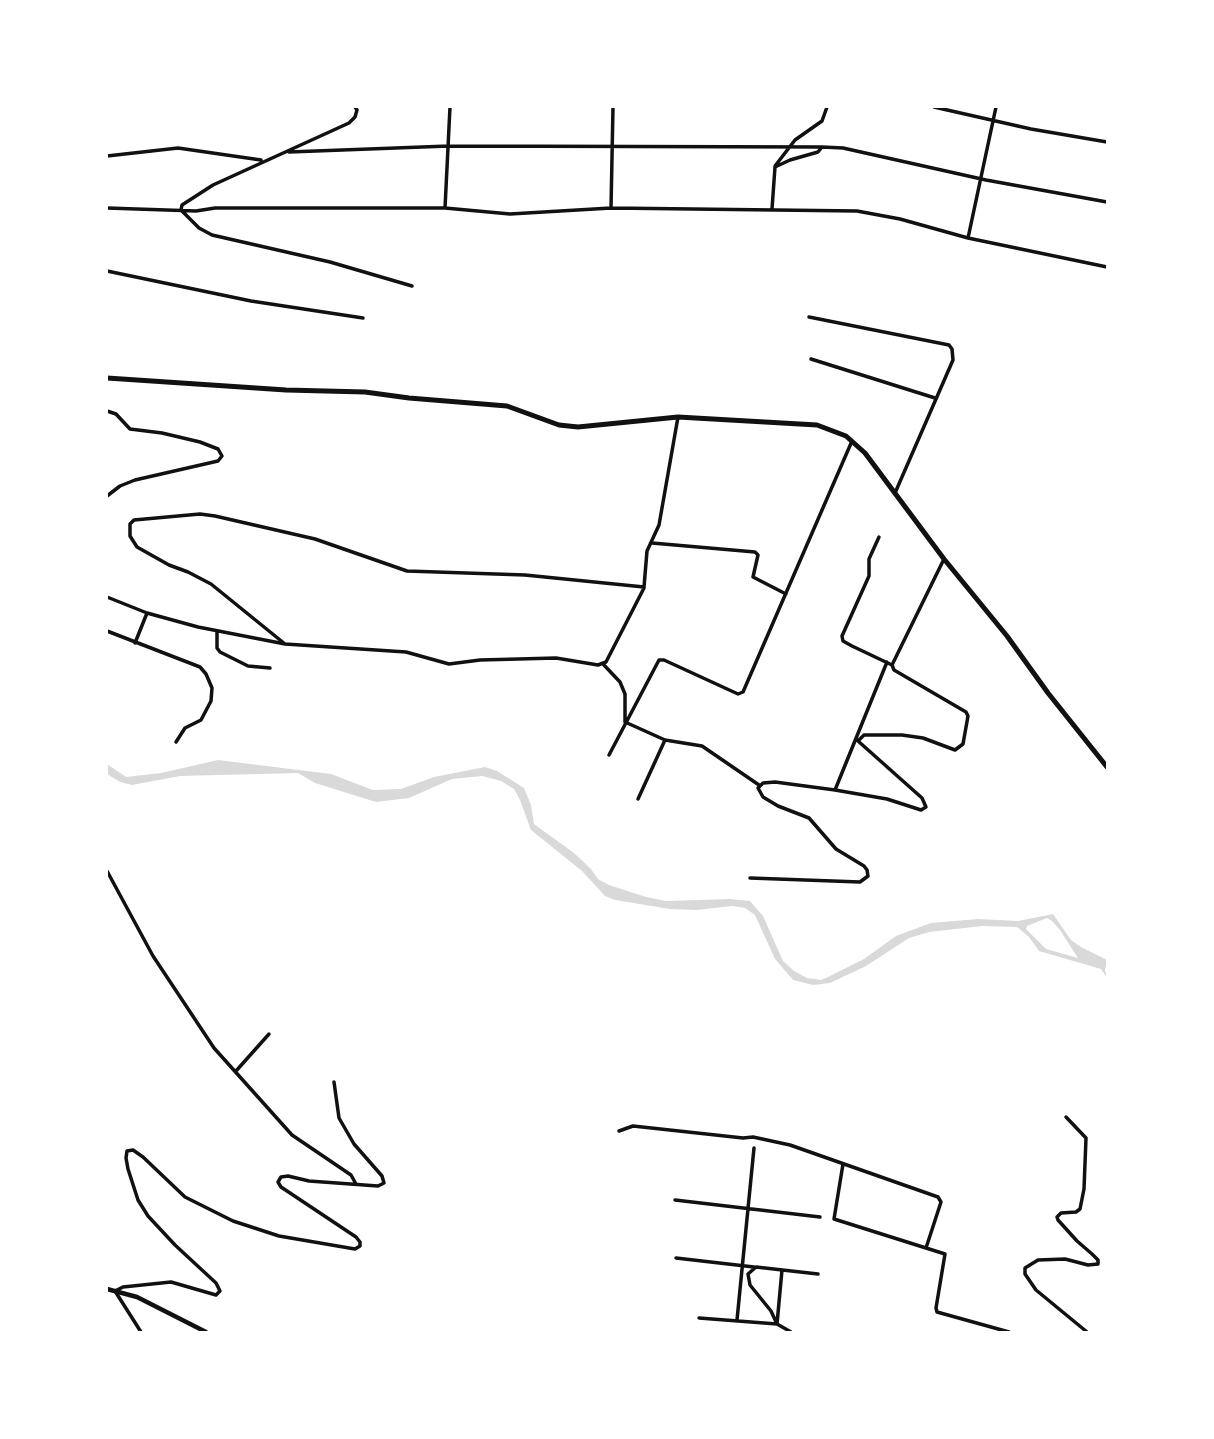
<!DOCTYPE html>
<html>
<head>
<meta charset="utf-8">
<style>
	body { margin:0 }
	#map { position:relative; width:1214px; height:1439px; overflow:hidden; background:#fff; font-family:"DM Sans",sans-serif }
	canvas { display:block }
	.frame { position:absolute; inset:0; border:108px solid #fff; pointer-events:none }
</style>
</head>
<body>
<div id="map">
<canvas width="1214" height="1439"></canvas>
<div class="frame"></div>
</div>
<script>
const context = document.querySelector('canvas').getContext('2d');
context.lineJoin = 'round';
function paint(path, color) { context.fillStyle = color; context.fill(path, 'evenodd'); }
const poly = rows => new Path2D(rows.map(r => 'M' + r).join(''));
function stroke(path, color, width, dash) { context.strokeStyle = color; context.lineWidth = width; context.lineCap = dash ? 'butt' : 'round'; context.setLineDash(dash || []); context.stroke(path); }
paint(poly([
	[218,760,331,774,373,790,401,789,434,777,485,767,497,771,524,788,531,805,534,824,574,853,591,869,598,879,609,885,646,897,666,901,730,899,750,901,763,916,783,961,794,971,807,978,821,980,828,977,864,959,896,936,931,923,978,919,1018,921,1053,914,1071,940,1081,947,1107,960,1105,970,1107,978,1101,969,1039,951,1029,937,1017,927,982,926,929,932,909,938,866,966,830,983,813,985,793,980,775,959,755,915,745,908,733,906,696,910,670,909,615,900,605,896,582,871,531,830,520,800,514,789,501,781,482,776,452,779,409,798,376,802,315,783,298,773,180,776,132,785,120,782,107,774,107,764,126,777,161,773],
	[1047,918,1052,921,1060,930,1078,958,1046,949,1026,929,1027,926]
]), '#d9d9d9');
stroke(poly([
	[934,107,1031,129,1107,142],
	[289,152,449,146,822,147,843,148,986,180,1107,202],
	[107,156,178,148,261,160],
	[775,166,795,140,822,121,827,107],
	[107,208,196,211,215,208,445,208,510,214,611,208,857,211,900,219,968,238,1107,267],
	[445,208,450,107],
	[611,208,613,107],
	[772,209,775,167,790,160,818,152,822,147],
	[181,210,182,205,213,185,349,123,355,117,357,110,355,107],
	[182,211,199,228,212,235,330,262,412,286],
	[968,238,996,107],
	[107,271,251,301,363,318],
	[809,317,949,345,952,349,953,360,895,493],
	[811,359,935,398],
	[107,411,116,414,130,429,162,433,200,442,218,449,222,456,218,461,135,480,120,486,107,496],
	[879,537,869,559,869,576,842,636,843,641,852,646,892,665],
	[652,543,755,552,758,555,753,577,786,594],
	[107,597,147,613,198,627,285,644,406,652,449,664,480,660,556,658,598,665,606,662,644,588],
	[107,631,200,667,206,674,212,688,211,701,201,720,185,728,176,742],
	[217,631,217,648,220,652,248,666,270,668],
	[135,643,147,613],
	[285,644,211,584,188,572,169,565,137,547,130,536,130,524,134,520,200,514,215,516,315,539,407,571,525,575,644,587,647,551,659,525,678,417],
	[603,664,620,682,625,694,625,722,665,740,702,746,759,785],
	[609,755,659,660,664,660,738,694,743,692,852,441],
	[835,790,887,662],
	[638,799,665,740],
	[107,871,153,956,214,1048,292,1135,351,1175,356,1184],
	[750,878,860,882,868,876,867,870,864,866,836,849,809,818,778,806,763,797,758,788,763,783,775,782,835,790,887,799,921,810,926,807,922,798,858,741,864,735,902,735,923,738,955,750,963,744,968,716,966,712,894,670,892,665,944,559],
	[236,1071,269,1034],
	[1066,1117,1086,1138,1084,1189,1080,1209,1076,1212,1061,1213,1057,1217,1058,1220,1077,1241,1092,1254,1098,1260,1098,1264,1088,1265,1065,1259,1038,1260,1025,1268,1025,1274,1036,1290,1087,1332],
	[619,1131,633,1126,743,1138,753,1137,790,1145,938,1197,941,1202,926,1248],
	[843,1164,834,1219,945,1254,936,1308,937,1312,1009,1332],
	[675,1200,820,1217],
	[676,1258,754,1267],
	[699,1318,777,1324,782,1270],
	[737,1320,754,1148],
	[141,1332,115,1291,123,1287,171,1282,216,1295,220,1291,216,1283,175,1245,148,1216,138,1200,128,1169,126,1158,127,1151,133,1150,143,1157,185,1197,233,1221,279,1236,355,1249,360,1246,360,1242,356,1237,281,1187,278,1182,281,1177,288,1176,309,1181,378,1186,384,1183,382,1176,354,1144,339,1118,334,1082],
	[791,1332,777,1324,771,1311,750,1285,748,1274,756,1267,818,1274]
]), '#111', 3.5);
stroke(poly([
	[107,1289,137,1297,206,1332]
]), '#111', 4.5);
stroke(poly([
	[107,378,286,390,365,392,409,398,507,406,559,425,578,427,678,417,817,425,846,436,865,453,944,559,1007,636,1048,693,1107,767]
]), '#111', 5);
</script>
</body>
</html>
